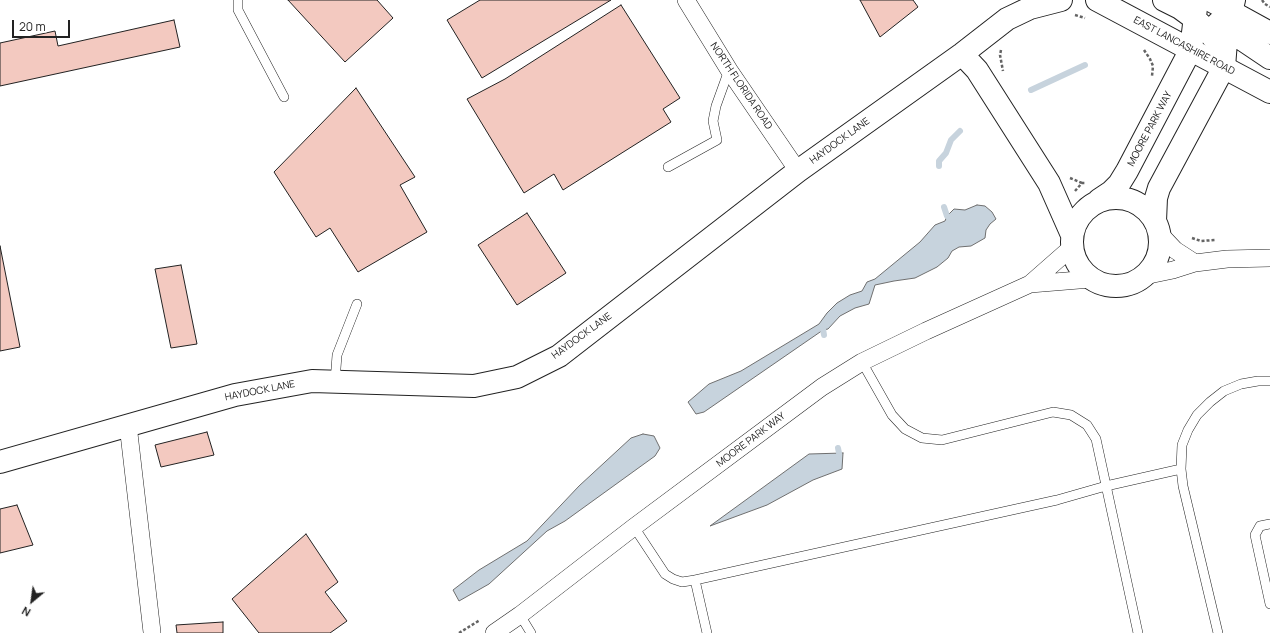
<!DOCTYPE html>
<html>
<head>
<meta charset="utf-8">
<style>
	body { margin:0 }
	#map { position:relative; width:1270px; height:633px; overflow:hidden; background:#fff; font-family:Manrope,sans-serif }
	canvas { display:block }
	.north { position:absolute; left:12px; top:581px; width:40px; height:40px; -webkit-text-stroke:3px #fff; paint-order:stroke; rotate:209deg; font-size:11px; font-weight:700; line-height:16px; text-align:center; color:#222 }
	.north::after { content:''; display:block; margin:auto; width:14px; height:18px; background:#222; clip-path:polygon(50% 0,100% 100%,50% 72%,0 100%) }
	.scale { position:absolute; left:12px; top:20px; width:58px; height:18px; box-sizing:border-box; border:2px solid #222; border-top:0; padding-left:5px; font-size:12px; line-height:14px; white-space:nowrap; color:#222; -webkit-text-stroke:3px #fff; paint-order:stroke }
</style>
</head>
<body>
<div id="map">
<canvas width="1270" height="633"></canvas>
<div class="north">N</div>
<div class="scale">20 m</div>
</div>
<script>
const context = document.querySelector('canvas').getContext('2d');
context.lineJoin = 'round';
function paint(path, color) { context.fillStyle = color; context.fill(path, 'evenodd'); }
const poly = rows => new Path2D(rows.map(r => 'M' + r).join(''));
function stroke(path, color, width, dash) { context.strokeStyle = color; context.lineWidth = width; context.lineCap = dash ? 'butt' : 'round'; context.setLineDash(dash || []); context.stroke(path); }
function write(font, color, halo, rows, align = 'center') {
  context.font = font + ' Manrope,sans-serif'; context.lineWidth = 3; context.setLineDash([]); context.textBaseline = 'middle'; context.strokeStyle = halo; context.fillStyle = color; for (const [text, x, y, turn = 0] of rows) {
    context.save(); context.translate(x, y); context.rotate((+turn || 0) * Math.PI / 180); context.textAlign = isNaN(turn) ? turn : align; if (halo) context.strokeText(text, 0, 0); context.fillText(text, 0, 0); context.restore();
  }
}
const water = poly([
	[977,205,985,206,992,212,996,219,990,224,986,230,985,238,971,246,959,247,952,251,948,258,937,267,915,278,894,281,875,285,869,304,855,308,840,316,828,329,823,330,704,412,696,414,688,402,709,384,741,371,819,324,827,313,837,303,850,295,862,291,867,282,875,279,920,242,935,225,945,221,947,216,954,209,965,210,977,205],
	[643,434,654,436,660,448,655,456,565,521,547,531,489,584,459,601,453,590,479,570,527,541,579,486,631,438,643,434],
	[843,453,842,469,813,480,767,505,710,526,809,454,843,453]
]);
paint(water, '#c7d3dd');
stroke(water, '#6f6f6f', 1);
stroke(poly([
	[1031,90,1085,65],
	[939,166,939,161,946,153,951,140,960,131],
	[944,207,947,216],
	[823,329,824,335],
	[838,448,839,453]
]), '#c7d3dd', 6);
const building = poly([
	[288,0,377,0,393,18,345,62,288,0],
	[480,0,611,0,482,78,447,20,480,0],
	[860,0,913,0,918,7,880,37,860,0],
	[621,5,680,98,663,109,671,122,563,190,554,174,524,193,467,99,505,79,621,5],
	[174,20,180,47,0,86,0,43,55,31,58,46,174,20],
	[356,88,415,177,400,185,427,232,358,272,330,228,316,237,274,172,356,88],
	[527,213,566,273,517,305,478,245,527,213],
	[0,246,20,347,0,351,0,246],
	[181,265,197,344,171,348,155,269,181,265],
	[207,432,214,455,161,467,155,445,207,432],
	[17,505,33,545,0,553,0,509,17,505],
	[306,534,338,582,325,592,347,621,330,633,259,633,232,599,306,534],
	[223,622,223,633,177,633,176,625,223,622]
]);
paint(building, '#f3c9c0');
stroke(building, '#222', 1);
const service = poly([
	[238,0,238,10,284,97],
	[668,167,717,140,713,121,716,106,729,70],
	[862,362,892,415,905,429,922,438,942,440,1053,412,1071,415,1087,425,1096,439,1138,633],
	[335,382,337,355,357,304],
	[1270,524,1260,526,1255,535,1270,604],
	[634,527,665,574,673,579,682,582,695,580,1057,500,1106,486,1181,469],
	[695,580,707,633],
	[520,615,531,633],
	[1218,633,1183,486,1181,469,1182,445,1188,430,1197,415,1210,402,1224,391,1241,384,1258,381,1270,381]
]);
const minor = poly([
	[686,0,729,70,798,171],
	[1159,233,1175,250,1195,263],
	[1144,276,1173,270,1195,263,1227,259,1270,258],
	[1030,284,1091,279],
	[128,425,152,632],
	[494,633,520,615,634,527,822,387,862,362,926,331,1030,284,1071,248]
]);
const tertiary = poly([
	[1164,0,1180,8,1195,19,1208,31,1217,43,1222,53,1223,62],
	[1218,23,1270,58],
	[962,54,977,70,1049,183,1072,235],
	'1072 242a44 44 0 1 1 88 0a44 44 0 1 1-88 0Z',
	[1099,200,1111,192,1119,184,1127,171,1191,49,1197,0],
	[1155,221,1156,198,1159,188,1224,67,1227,29,1234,0],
	[0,462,235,395,312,381,474,386,517,377,559,356,798,171,962,54,1007,19,1030,8,1061,0]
]);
const trunk = poly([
	[1097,0,1270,92],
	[1210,0,1270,33]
]);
stroke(service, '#222', 10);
stroke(minor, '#222', 18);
stroke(tertiary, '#222', 24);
stroke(trunk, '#222', 24);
stroke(poly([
	[1262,0,1265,4,1270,7],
	[1075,15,1085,18],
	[1001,50,1000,55,1003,71],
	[1144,50,1150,59,1153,66,1152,76],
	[1070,178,1082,183],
	[1075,191,1082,183,1086,183],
	[1192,238,1201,241,1215,240],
	[459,633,480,620]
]), '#646464', 2.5, [3, 2]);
stroke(service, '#fff', 9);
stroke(minor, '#fff', 17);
stroke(tertiary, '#fff', 22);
stroke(trunk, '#fff', 22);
write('10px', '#222', '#fff', [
	["EAST LANCASHIRE ROAD",1184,46,28],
	["NORTH FLORIDA ROAD",741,86,56],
	["MOORE PARK WAY",1150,129,-62],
	["HAYDOCK LANE",840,141,-36],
	["HAYDOCK LANE",582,336,-36],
	["HAYDOCK LANE",260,391,-11],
	["MOORE PARK WAY",751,440,-37]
]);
</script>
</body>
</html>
